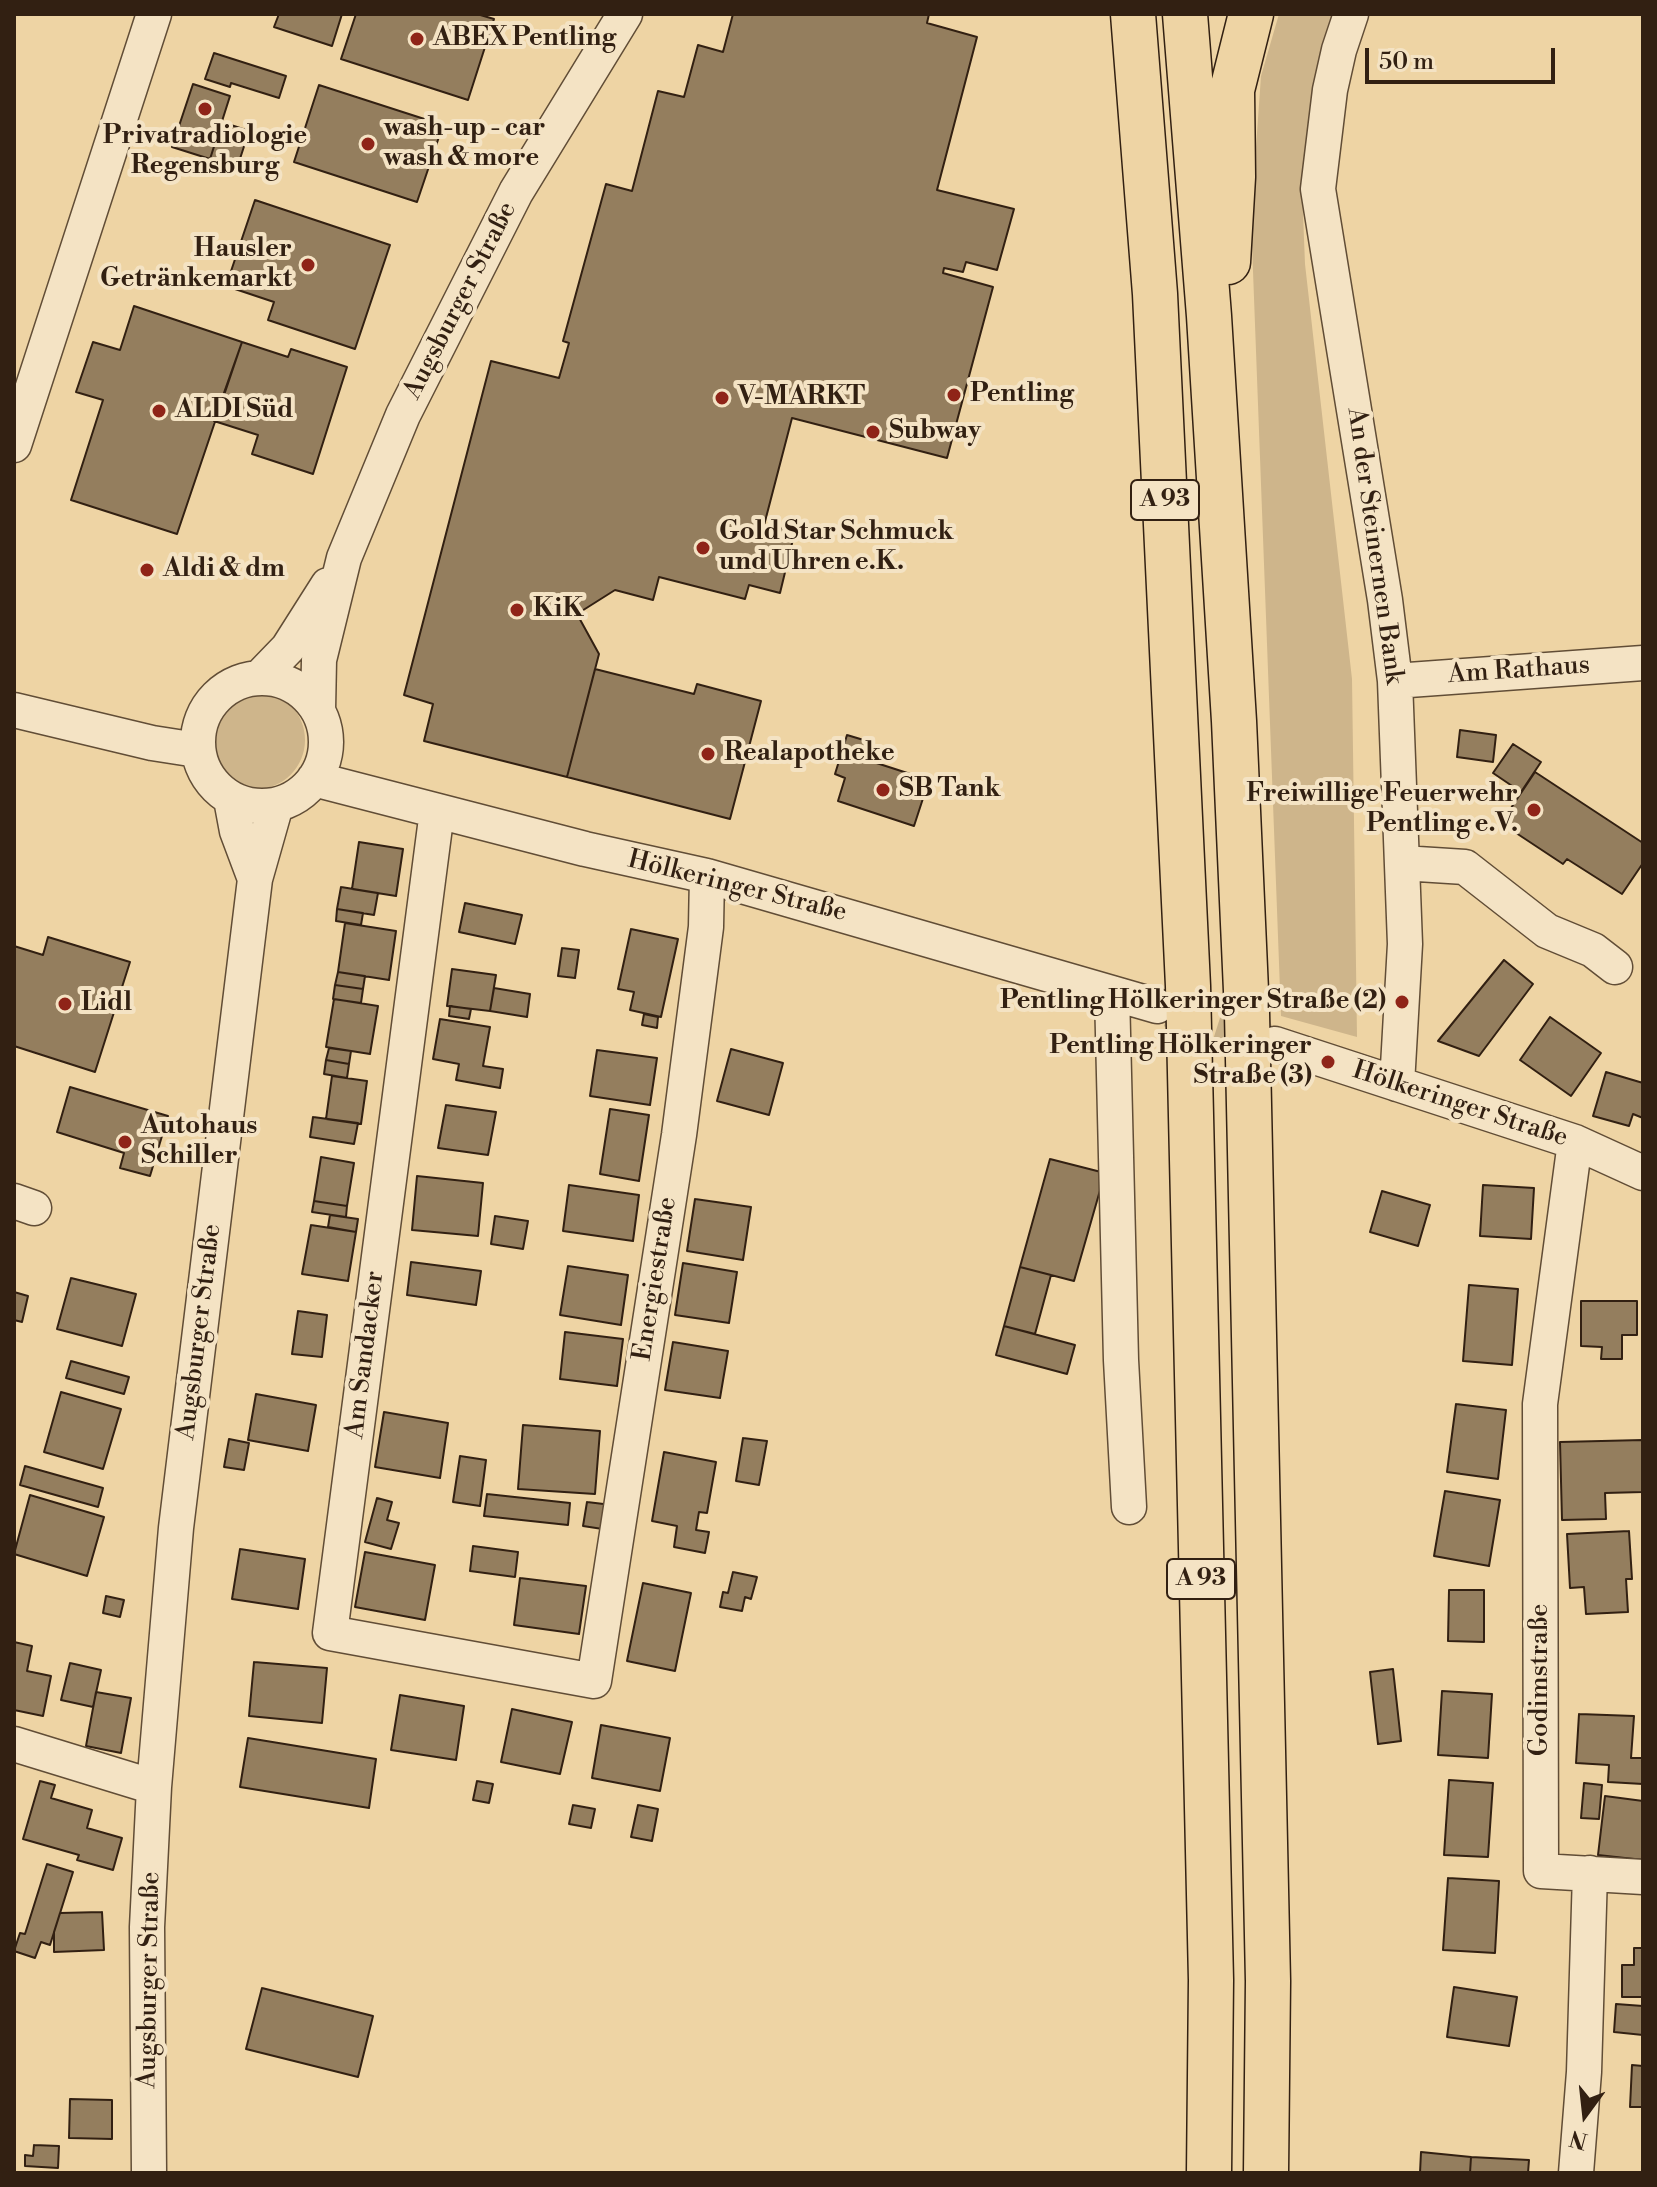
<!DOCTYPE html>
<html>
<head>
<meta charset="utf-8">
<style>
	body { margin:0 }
	#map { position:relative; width:1657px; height:2187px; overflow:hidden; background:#eed4a4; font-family:"Libre Bodoni",serif }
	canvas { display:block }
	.frame { position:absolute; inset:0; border:16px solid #322012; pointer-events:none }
	.north { position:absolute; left:1545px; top:2075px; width:80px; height:80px; -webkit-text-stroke:6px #f4e3c4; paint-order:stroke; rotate:195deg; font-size:22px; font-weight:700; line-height:32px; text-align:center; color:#322012 }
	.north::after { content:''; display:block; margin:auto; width:28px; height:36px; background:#322012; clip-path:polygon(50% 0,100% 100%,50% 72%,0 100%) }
	.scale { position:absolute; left:1365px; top:48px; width:190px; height:36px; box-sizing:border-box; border:4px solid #322012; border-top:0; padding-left:10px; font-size:24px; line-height:28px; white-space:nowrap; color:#322012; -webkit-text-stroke:6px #f4e3c4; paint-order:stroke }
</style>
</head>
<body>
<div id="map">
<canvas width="1657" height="2187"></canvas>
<div class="frame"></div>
<div class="north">N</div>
<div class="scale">50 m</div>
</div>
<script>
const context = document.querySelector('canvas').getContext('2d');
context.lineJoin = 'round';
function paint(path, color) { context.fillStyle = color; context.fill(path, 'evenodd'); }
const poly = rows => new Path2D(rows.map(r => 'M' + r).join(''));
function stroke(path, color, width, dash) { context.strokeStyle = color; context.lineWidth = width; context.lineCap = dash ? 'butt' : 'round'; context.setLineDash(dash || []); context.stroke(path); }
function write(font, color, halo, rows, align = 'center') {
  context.font = font + ' "Libre Bodoni",serif'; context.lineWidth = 8; context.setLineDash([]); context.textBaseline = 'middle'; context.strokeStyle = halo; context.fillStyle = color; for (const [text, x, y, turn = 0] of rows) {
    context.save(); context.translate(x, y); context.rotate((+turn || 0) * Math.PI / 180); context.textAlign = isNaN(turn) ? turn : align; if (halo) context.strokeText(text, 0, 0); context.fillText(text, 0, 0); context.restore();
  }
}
paint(poly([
	[1279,14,1337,14,1315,81,1302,188,1305,264,1352,679,1357,1037,1281,1016,1251,218,1261,76],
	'207 740a49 49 0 1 1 98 0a49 49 0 1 1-98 0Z'
]), '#ceb58b');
const building = poly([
	[279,14,342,14,332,46,274,27,279,14],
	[356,14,477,14,494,19,468,100,341,59,356,14],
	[733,14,929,14,927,23,977,37,937,190,1014,209,997,270,966,262,963,272,944,268,943,273,993,287,947,458,792,418,762,533,770,535,771,526,795,531,780,593,749,585,745,599,659,577,653,600,615,590,577,614,599,654,567,777,424,741,433,704,404,695,491,361,559,378,569,343,563,341,606,184,632,191,658,91,684,97,698,45,723,52,733,14],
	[214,53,286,76,279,98,231,83,230,87,205,79,214,53],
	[193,84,230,96,210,159,172,147,193,84],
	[319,85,443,125,417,202,294,162,319,85],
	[222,122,249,131,237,168,210,159,222,122],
	[255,200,390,245,355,349,268,320,274,302,226,286,255,200],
	[134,306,242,342,177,534,71,500,103,400,76,392,93,342,120,350,134,306],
	[242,342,288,357,291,349,347,367,313,474,252,454,258,435,214,421,242,342],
	[595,669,694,694,697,684,761,701,730,819,567,777,595,669],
	[1460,730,1496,735,1493,762,1457,757,1460,730],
	[847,735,867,741,861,758,929,780,914,826,838,801,845,778,835,774,847,735],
	[1513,744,1541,762,1521,792,1493,773,1513,744],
	[1535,772,1643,843,1643,863,1622,894,1567,859,1563,864,1501,823,1535,772],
	[359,842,403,849,396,896,352,889,359,842],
	[341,887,378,893,374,915,337,909,341,887],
	[465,903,522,915,515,944,459,932,465,903],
	[337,909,363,913,361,925,336,921,337,909],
	[345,923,396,931,389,980,338,972,345,923],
	[631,929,678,939,661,1017,630,1010,634,992,618,989,631,929],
	[48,937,130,962,95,1072,14,1046,14,946,43,955,48,937],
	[562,948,579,950,575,978,558,976,562,948],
	[1504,960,1533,984,1479,1056,1438,1041,1504,960],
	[452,969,496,975,490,1011,447,1006,452,969],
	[338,972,365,976,363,989,335,985,338,972],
	[335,985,363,989,361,1003,333,999,335,985],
	[494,988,530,994,527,1017,490,1011,494,988],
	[334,999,378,1006,370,1054,326,1047,334,999],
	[450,1006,471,1009,469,1019,449,1016,450,1006],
	[644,1014,658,1017,657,1028,642,1025,644,1014],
	[1550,1017,1601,1053,1571,1096,1520,1060,1550,1017],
	[440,1019,490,1027,483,1066,503,1069,500,1088,456,1080,459,1064,433,1059,440,1019],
	[329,1048,351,1051,349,1064,326,1060,329,1048],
	[731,1049,783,1063,769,1115,717,1101,731,1049],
	[597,1050,657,1058,650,1105,590,1096,597,1050],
	[326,1060,349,1064,347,1078,324,1074,326,1060],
	[1606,1072,1643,1083,1643,1118,1633,1114,1629,1126,1593,1116,1606,1072],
	[332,1076,367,1081,361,1124,326,1119,332,1076],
	[70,1087,168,1116,150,1176,120,1168,124,1153,57,1132,70,1087],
	[446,1105,496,1112,488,1155,438,1148,446,1105],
	[610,1109,649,1115,639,1181,600,1174,610,1109],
	[313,1117,358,1123,354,1144,310,1137,313,1117],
	[321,1157,354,1163,347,1206,314,1201,321,1157],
	[1050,1159,1105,1173,1074,1281,1020,1267,1050,1159],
	[417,1176,483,1183,478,1236,412,1230,417,1176],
	[569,1185,639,1195,633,1241,563,1231,569,1185],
	[1483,1185,1534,1188,1531,1239,1480,1236,1483,1185],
	[1382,1191,1430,1205,1418,1246,1370,1232,1382,1191],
	[695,1199,751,1207,743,1260,687,1251,695,1199],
	[314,1201,347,1206,346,1217,312,1212,314,1201],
	[330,1215,358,1219,356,1232,328,1227,330,1215],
	[495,1216,528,1221,523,1249,491,1244,495,1216],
	[311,1225,356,1232,348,1281,302,1274,311,1225],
	[411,1262,481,1271,476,1305,407,1295,411,1262],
	[683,1263,737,1272,729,1323,675,1315,683,1263],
	[568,1266,628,1275,621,1325,560,1315,568,1266],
	[1020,1267,1051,1275,1035,1334,1004,1326,1020,1267],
	[71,1278,136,1294,122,1346,57,1329,71,1278],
	[1469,1285,1518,1289,1512,1365,1463,1361,1469,1285],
	[14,1292,28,1296,22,1322,14,1320,14,1292],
	[1581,1301,1637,1301,1637,1335,1622,1335,1622,1359,1601,1359,1602,1347,1581,1346,1581,1301],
	[298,1311,327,1315,322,1357,292,1354,298,1311],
	[1004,1326,1075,1345,1067,1374,996,1355,1004,1326],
	[565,1332,623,1339,617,1386,560,1379,565,1332],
	[673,1342,728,1351,720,1398,665,1390,673,1342],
	[71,1361,129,1377,124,1394,66,1378,71,1361],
	[61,1392,121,1409,103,1469,44,1452,61,1392],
	[256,1394,316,1405,308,1451,248,1440,256,1394],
	[1456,1404,1506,1410,1498,1479,1447,1472,1456,1404],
	[384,1412,448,1423,440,1478,375,1467,384,1412],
	[523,1425,600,1431,595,1494,518,1489,523,1425],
	[743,1438,767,1441,759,1485,736,1481,743,1438],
	[229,1439,249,1443,244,1470,224,1467,229,1439],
	[1643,1440,1643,1492,1605,1493,1606,1519,1562,1520,1560,1442,1643,1440],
	[664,1452,716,1462,707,1513,699,1512,696,1530,709,1532,705,1553,674,1547,677,1526,652,1521,664,1452],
	[460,1456,486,1460,480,1506,453,1502,460,1456],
	[25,1466,103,1488,98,1507,20,1485,25,1466],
	[1445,1491,1500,1500,1489,1566,1434,1556,1445,1491],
	[487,1494,570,1503,568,1525,484,1516,487,1494],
	[30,1495,104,1517,87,1576,14,1554,30,1495],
	[377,1498,392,1502,387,1520,399,1523,391,1549,365,1542,377,1498],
	[587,1502,612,1505,609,1530,583,1526,587,1502],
	[1629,1531,1632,1579,1626,1579,1628,1612,1586,1614,1584,1587,1570,1588,1567,1534,1629,1531],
	[473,1546,518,1552,515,1577,470,1571,473,1546],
	[240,1549,305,1559,298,1609,232,1599,240,1549],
	[365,1552,435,1565,425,1620,355,1607,365,1552],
	[733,1572,757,1577,751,1599,745,1597,742,1611,720,1607,723,1592,728,1593,733,1572],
	[520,1578,586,1586,579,1634,514,1625,520,1578],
	[643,1583,691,1593,675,1671,627,1661,643,1583],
	[1449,1590,1484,1590,1484,1642,1448,1641,1449,1590],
	[106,1596,124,1600,120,1617,103,1613,106,1596],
	[14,1642,32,1646,27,1671,51,1676,43,1716,14,1710,14,1642],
	[254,1662,327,1668,322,1723,249,1716,254,1662],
	[70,1663,101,1670,93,1707,61,1700,70,1663],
	[1393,1669,1401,1741,1378,1744,1370,1672,1393,1669],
	[1442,1691,1492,1694,1488,1758,1438,1755,1442,1691],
	[96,1692,131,1698,121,1753,86,1746,96,1692],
	[400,1695,464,1706,456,1760,391,1750,400,1695],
	[512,1709,572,1722,560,1774,501,1762,512,1709],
	[1579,1714,1634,1716,1631,1758,1643,1758,1643,1784,1608,1782,1609,1765,1576,1763,1579,1714],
	[601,1725,670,1738,660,1791,592,1778,601,1725],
	[248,1738,376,1759,369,1808,240,1787,248,1738],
	[1449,1780,1493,1783,1488,1857,1444,1855,1449,1780],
	[40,1781,55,1785,51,1798,92,1810,87,1828,122,1838,113,1870,77,1860,79,1855,23,1839,40,1781],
	[477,1781,493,1784,489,1803,473,1800,477,1781],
	[1584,1783,1602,1785,1599,1819,1581,1818,1584,1783],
	[1605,1796,1643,1801,1643,1860,1598,1855,1605,1796],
	[573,1805,595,1809,591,1828,569,1824,573,1805],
	[638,1805,658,1809,652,1841,631,1837,638,1805],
	[47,1864,73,1872,50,1945,41,1942,35,1958,14,1951,20,1933,25,1934,47,1864],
	[1448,1878,1499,1881,1495,1953,1443,1950,1448,1878],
	[102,1912,104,1950,54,1952,54,1932,60,1913,102,1912],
	[1634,1948,1643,1948,1643,1997,1622,1997,1622,1965,1634,1965,1634,1948],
	[1454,1987,1517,1997,1509,2046,1447,2037,1454,1987],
	[262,1988,373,2016,358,2077,246,2049,262,1988],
	[1616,2004,1643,2006,1643,2035,1614,2032,1616,2004],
	[1632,2065,1643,2066,1643,2107,1630,2107,1632,2065],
	[70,2099,112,2100,112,2139,69,2138,70,2099],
	[34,2145,59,2146,58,2168,25,2166,25,2155,33,2156,34,2145],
	[1421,2152,1471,2157,1470,2173,1420,2173,1421,2152],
	[1471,2157,1529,2160,1528,2173,1470,2173,1471,2157]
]);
paint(building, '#947e5e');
stroke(building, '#322012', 2);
stroke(poly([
	[1169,1010,1267,1041]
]), '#c8b087', 34, [34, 17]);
const minor = poly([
	[1351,14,1339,50,1330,90,1318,189,1385,600,1395,681,1405,944,1397,1084],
	[14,445,154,14],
	'198 742a64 64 0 1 1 128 0a64 64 0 1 1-128 0Z',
	[259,678,288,648,328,585],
	[1395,681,1643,663],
	[14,710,152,743,197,750],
	[318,710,319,660,344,558,403,415,516,192,625,14],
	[314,779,585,849,707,876,1157,1006],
	[231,799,237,831,255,879],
	[437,811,330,1633,594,1681,679,1135,706,927,707,876],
	[1402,863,1465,867,1547,931,1593,950,1615,967],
	[1112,993,1121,1360,1129,1507],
	[1275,1044,1575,1142,1643,1173],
	[1575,1142,1540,1404,1541,1871,1643,1877],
	[14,1201,34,1208],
	[14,1744,154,1787],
	[149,2173,147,1927,154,1787,176,1528,255,879,276,805],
	[1576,2173,1584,2072,1590,1873]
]);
const highway = poly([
	[1133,14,1155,294,1188,986,1211,1980,1209,2173],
	[1185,14,1209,316,1234,721,1247,1013,1268,1981,1266,2173],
	[1228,262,1233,177,1232,90,1251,14]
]);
stroke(minor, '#614d36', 37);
stroke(highway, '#322012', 47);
stroke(minor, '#f4e3c4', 34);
stroke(highway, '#eed4a4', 44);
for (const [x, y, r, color] of [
	[417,39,8,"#8f2418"],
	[205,109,8,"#8f2418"],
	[368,144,8,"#8f2418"],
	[308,265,8,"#8f2418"],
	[954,395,8,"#8f2418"],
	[722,398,8,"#8f2418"],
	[159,411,8,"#8f2418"],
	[873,432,8,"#8f2418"],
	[703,548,8,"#8f2418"],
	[147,570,8,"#8f2418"],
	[517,610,8,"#8f2418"],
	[708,754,8,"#8f2418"],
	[883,790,8,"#8f2418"],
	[1534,810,8,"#8f2418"],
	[1402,1002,8,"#8f2418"],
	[65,1004,8,"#8f2418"],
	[1328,1062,8,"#8f2418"],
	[125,1142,8,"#8f2418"]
]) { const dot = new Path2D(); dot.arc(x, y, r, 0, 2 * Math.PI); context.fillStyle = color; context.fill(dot); stroke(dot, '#f4e3c4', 3); }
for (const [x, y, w] of [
	[1165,500,68],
	[1201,1579,68]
]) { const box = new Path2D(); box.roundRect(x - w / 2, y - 20, w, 40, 6); context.fillStyle = '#f4e3c4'; context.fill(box); stroke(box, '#322012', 2); }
write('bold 24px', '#322012', null, [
	["A 93",1165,500],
	["A 93",1201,1579]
]);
write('bold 26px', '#322012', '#f4e3c4', [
	["ABEX Pentling",433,39],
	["wash-up - car",384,129],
	["wash & more",384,159],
	["Privatradiologie",205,137,"center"],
	["Regensburg",205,167,"center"],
	["Hausler",292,250,"right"],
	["Getränkemarkt",292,280,"right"],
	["Pentling",970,395],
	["V-MARKT",738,398],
	["ALDI Süd",175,411],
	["Subway",889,432],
	["Gold Star Schmuck",719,533],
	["und Uhren e.K.",719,563],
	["Aldi & dm",163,570],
	["KiK",533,610],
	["Realapotheke",724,754],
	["SB Tank",899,790],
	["Freiwillige Feuerwehr",1518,795,"right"],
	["Pentling e.V.",1518,825,"right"],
	["Pentling Hölkeringer Straße (2)",1386,1002,"right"],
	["Lidl",81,1004],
	["Pentling Hölkeringer",1312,1047,"right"],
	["Straße (3)",1312,1077,"right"],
	["Autohaus",141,1127],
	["Schiller",141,1157]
], 'left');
write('26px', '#322012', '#f4e3c4', [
	["Augsburger Straße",461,301,-63],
	["An der Steinernen Bank",1374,546,82],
	["Am Rathaus",1519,671,-4],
	["Hölkeringer Straße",737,887,14],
	["Hölkeringer Straße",1460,1105,18],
	["Energiestraße",656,1279,-81],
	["Augsburger Straße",200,1332,-83],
	["Am Sandacker",366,1355,-83],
	["Godimstraße",1541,1680,-90],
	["Augsburger Straße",150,1980,-89]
]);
</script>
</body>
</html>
